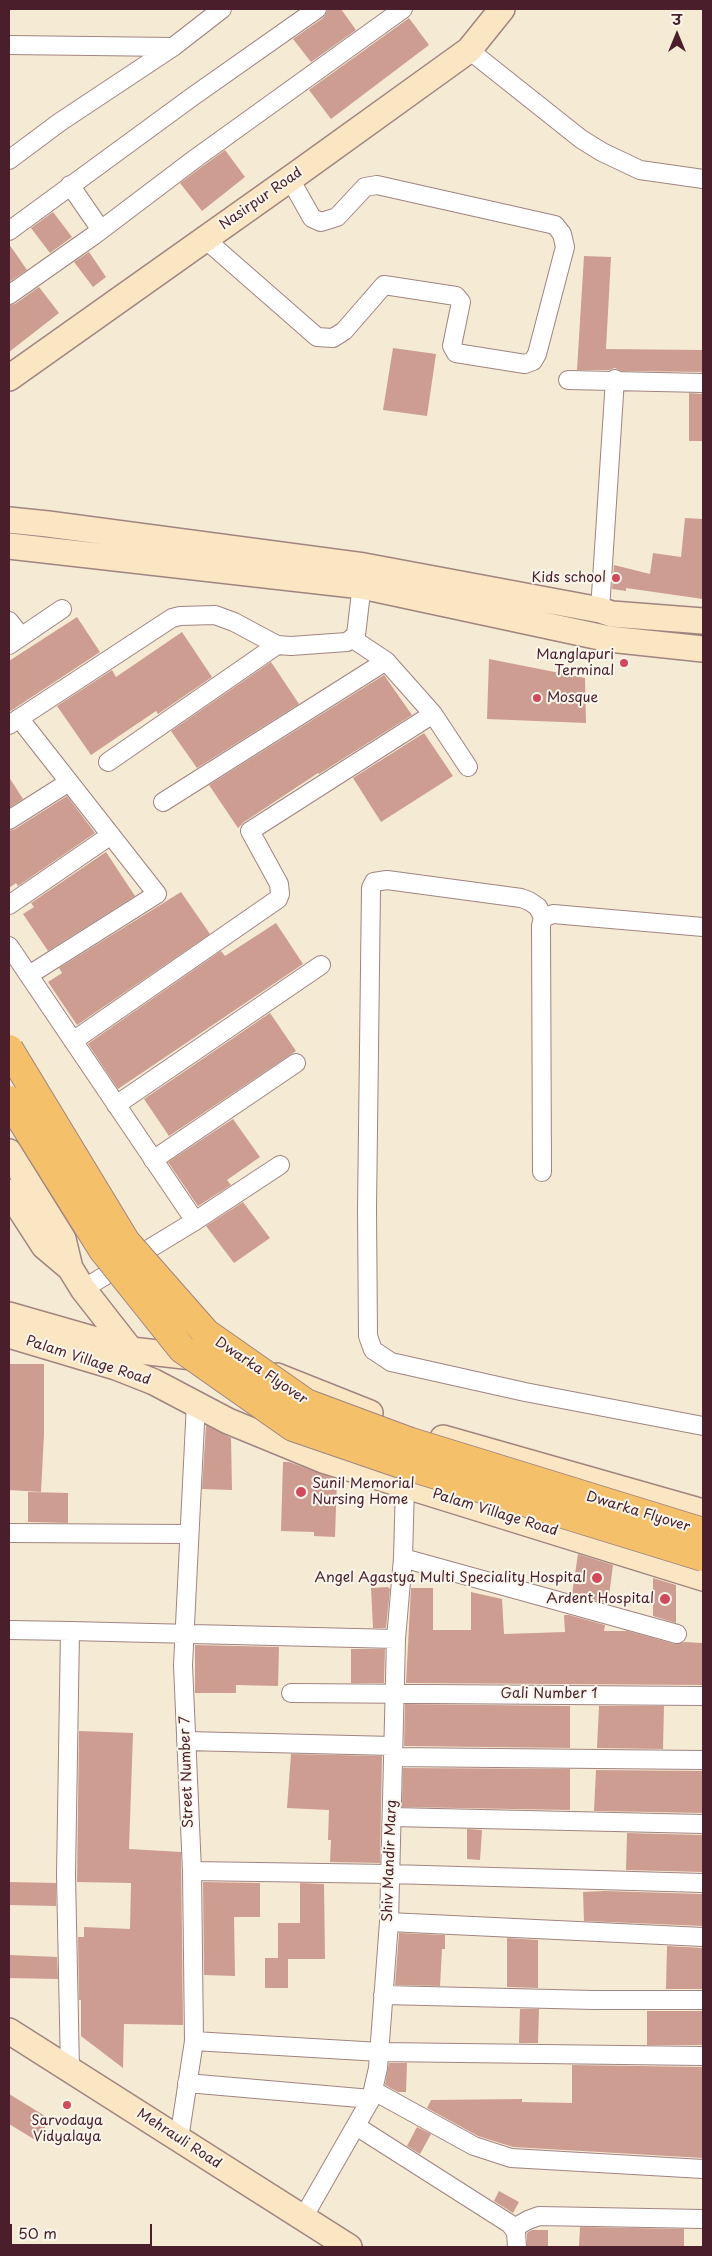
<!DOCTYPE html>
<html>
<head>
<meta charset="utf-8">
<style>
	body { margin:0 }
	#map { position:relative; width:712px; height:2256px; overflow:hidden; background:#f5ead4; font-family:"Playpen Sans","Playpen Sans Deva",sans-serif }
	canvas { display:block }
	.frame { position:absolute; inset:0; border:10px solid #4a1f2b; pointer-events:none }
	.north { position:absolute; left:652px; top:10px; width:50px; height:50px; -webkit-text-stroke:4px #fbf7ec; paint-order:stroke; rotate:0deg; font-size:14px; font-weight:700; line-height:20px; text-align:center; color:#4a1f2b }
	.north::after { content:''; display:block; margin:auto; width:18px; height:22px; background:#4a1f2b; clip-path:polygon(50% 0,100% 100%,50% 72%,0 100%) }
	.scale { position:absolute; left:10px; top:2224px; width:142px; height:22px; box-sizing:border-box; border:2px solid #4a1f2b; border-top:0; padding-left:6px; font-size:15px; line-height:18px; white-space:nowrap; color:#4a1f2b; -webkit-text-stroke:4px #fbf7ec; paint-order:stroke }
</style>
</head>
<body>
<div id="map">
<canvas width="712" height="2256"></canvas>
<div class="frame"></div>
<div class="north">उ</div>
<div class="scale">50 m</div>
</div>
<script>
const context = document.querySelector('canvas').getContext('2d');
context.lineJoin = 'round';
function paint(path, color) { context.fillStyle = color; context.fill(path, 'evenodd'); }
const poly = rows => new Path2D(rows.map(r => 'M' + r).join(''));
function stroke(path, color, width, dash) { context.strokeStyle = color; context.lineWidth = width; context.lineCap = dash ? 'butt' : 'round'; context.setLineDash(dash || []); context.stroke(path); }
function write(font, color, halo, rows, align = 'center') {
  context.font = font + ' "Playpen Sans",sans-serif'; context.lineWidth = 4; context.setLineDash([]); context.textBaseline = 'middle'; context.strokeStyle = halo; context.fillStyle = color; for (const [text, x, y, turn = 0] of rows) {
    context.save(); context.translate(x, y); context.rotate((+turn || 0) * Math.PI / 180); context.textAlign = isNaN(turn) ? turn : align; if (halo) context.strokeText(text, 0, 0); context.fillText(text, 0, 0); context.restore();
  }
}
paint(poly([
	[328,9,341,9,356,30,311,62,293,39,323,18],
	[409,18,429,45,331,119,309,90],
	[225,150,245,177,202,211,180,183],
	[53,212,72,237,50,253,31,228],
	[9,244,27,270,9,282],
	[89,252,106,277,93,287,74,262],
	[584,256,611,257,606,349,703,350,703,372,621,371,615,368,609,370,577,370],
	[39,287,59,313,9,352,9,305,15,304],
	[393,348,436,354,427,416,383,410],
	[689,393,703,394,703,441,689,441],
	[685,518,703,519,703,599,626,588,626,591,612,589,614,565,650,574,653,553,681,557],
	[77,617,100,652,9,712,9,661],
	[182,632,212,677,158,714,156,711,91,755,57,706,112,670,116,677],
	[489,659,585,678,586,723,487,719],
	[271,662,299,704,197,768,171,731],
	[384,675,412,715,319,774,318,773,244,822,238,828,209,785],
	[424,733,453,776,381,822,353,778],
	[9,777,23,799,9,808],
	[67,796,95,833,18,886,16,883,9,888,9,831,15,829],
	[106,852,135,896,48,951,23,914,34,907,31,903],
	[181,892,210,934,77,1025,48,982,62,973,59,968],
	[276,923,303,964,118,1089,88,1044,89,1043,221,951,225,956],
	[270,1013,296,1051,169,1136,144,1099],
	[233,1119,260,1157,227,1180,231,1185,198,1206,168,1162],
	[243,1202,270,1238,234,1263,206,1226],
	[9,1364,44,1364,44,1434,41,1492,9,1490],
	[206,1425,231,1438,232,1490,202,1489],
	[283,1462,289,1462,337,1479,335,1537,314,1536,314,1532,281,1531],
	[28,1492,68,1493,68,1523,28,1522],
	[578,1554,613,1565,608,1604,572,1594],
	[653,1578,676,1585,676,1623,653,1616],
	[388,1587,390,1589,386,1628,373,1628,371,1588],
	[411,1588,433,1588,433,1630,471,1630,471,1592,502,1599,504,1634,565,1632,564,1615,569,1615,605,1625,604,1631,628,1631,675,1644,684,1642,703,1643,703,1685,406,1683],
	[195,1645,279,1647,278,1686,236,1685,236,1693,195,1693],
	[351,1649,385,1649,384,1683,351,1683],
	[405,1704,570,1706,570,1748,404,1746],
	[599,1706,664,1706,663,1749,597,1748],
	[79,1731,133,1733,129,1849,181,1852,183,2025,124,2024,123,2068,81,2036,81,2000,79,2000,78,1937,84,1937,84,1927,130,1929,131,1883,77,1882],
	[291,1754,382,1756,380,1863,330,1862,331,1840,328,1840,329,1810,287,1808],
	[403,1768,570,1769,570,1810,402,1807],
	[596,1770,703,1771,703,1813,594,1811],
	[467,1829,482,1830,480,1860,467,1859],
	[627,1833,703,1835,703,1872,626,1870],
	[9,1882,56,1883,56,1906,9,1905],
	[203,1882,260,1883,260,1917,234,1917,235,1976,204,1975],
	[300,1883,324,1884,325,1959,288,1959,288,1988,265,1988,265,1958,278,1958,278,1923,300,1923],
	[604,1891,703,1894,703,1926,584,1921,583,1892],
	[399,1933,445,1935,445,1949,442,1949,440,1986,395,1985],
	[507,1938,538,1940,538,1988,507,1987],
	[667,1946,703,1948,703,1989,666,1989],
	[9,1955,57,1957,58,1979,9,1978],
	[520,2009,539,2009,538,2043,519,2043],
	[647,2011,703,2011,703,2045,647,2045],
	[389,2063,407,2063,406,2092,398,2092,385,2085],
	[572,2065,703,2067,703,2158,513,2147,478,2136,427,2108,431,2100,522,2099,522,2102,572,2103],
	[9,2094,50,2119,37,2141,9,2124],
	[417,2127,431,2134,420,2154,407,2146],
	[499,2191,519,2202,513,2213,494,2201],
	[580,2227,684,2229,684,2247,579,2247],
	[532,2230,548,2230,548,2247,527,2247,527,2233]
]), '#ce9d91');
const street = poly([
	[9,45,173,47],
	[469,50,581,139,602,152,640,170,703,179],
	[9,160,60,122,173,47,222,9],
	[70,185,101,230],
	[9,231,192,97,317,9],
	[205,239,317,337,333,338,344,331,384,285,456,296,461,302,452,346,456,353,525,364,533,361,537,354,565,247,562,234,555,225,377,185,365,187,337,217,321,222,312,218,290,179],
	[9,295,93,236,196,158,403,9],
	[568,380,703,383],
	[600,610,615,379],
	[9,621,21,636],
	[353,639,386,661,433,714,468,767],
	[9,645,62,609],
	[19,718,157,894,29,975],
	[9,725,172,618,180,616,215,615,234,622,277,645,291,646,347,642,356,635,363,575],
	[108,762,277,645],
	[163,802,386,661],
	[9,820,69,782],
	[9,905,111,835],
	[543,918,553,914,703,927],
	[9,946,195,1221],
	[73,1041,278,899,280,894,279,884,250,831,433,714],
	[116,1105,321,965],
	[153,1160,296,1063],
	[542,1172,541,926,543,918,538,907,529,901,521,898,387,880,374,882,371,888,367,1209,368,1336,373,1350,391,1362,525,1392,703,1426],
	[83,1289,195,1221,280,1165],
	[9,1533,189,1534],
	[403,1558,677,1634],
	[9,1630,70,1631],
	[291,1693,703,1696],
	[186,1741,393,1746],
	[393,1757,703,1760],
	[392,1817,703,1824],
	[192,1871,390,1874,703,1883],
	[389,1922,703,1937],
	[383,1995,594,2000,703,2000],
	[194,2041,380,2052,703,2056],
	[70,2070,66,1875,70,1631,396,1639],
	[187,2083,371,2099],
	[374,2091,474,2146,511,2158,703,2169],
	[356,2126,510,2224,516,2232,517,2247],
	[179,2139,194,2041,192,1871,183,1665,196,1403],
	[303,2218,371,2099,378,2068,389,1922,396,1639,403,1558,405,1485],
	[514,2228,528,2220,539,2216,703,2219]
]);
const secondary = poly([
	[9,378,301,171,469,50,502,9],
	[9,520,48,524,364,566,600,610,612,614,703,621],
	[9,546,362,586,609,639,703,649],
	[9,1152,63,1239,70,1268],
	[9,1192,44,1246,70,1268,83,1289,133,1353],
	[9,1315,131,1350,202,1358],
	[9,1335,116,1367,154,1382,228,1421,323,1460,703,1578],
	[277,1376,370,1413],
	[443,1438,703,1512],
	[9,2031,349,2247]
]);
stroke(street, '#a08480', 20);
stroke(secondary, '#a08480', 28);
stroke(street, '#fff', 18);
stroke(secondary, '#fbe6c3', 25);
const primaryBridge = poly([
	[9,1049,126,1242,206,1333,306,1403,411,1442,703,1532],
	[9,1100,103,1250,182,1349,293,1427,401,1464,703,1557]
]);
stroke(primaryBridge, '#a08480', 30, []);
stroke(primaryBridge, '#f4c16a', 28);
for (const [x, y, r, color] of [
	[616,578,5,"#d1495b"],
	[624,663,5,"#d1495b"],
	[537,698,5,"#d1495b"],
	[301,1492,6,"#d1495b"],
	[597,1578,6,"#d1495b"],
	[665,1599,6,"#d1495b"],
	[67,2105,5,"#d1495b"]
]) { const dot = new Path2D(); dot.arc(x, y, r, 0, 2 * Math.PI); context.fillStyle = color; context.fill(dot); stroke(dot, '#fbf7ec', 2); }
write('14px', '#4a1f2b', '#fbf7ec', [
	["Nasirpur Road",261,199,-35],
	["Palam Village Road",88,1361,18],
	["Dwarka Flyover",261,1371,34],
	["Dwarka Flyover",638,1512,17],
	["Palam Village Road",495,1513,17],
	["Gali Number 1",549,1694],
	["Street Number 7",187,1772,-92],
	["Shiv Mandir Marg",390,1861,-88],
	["Mehrauli Road",179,2139,33]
]);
write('14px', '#4a1f2b', '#fbf7ec', [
	["Kids school",606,578],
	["Manglapuri",614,655],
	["Terminal",614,671],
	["Mosque",547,698,"left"],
	["Sunil Memorial",312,1484,"left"],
	["Nursing Home",312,1500,"left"],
	["Angel Agastya Multi Speciality Hospital",586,1578],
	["Ardent Hospital",654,1599],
	["Sarvodaya",67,2121,"center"],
	["Vidyalaya",67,2137,"center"]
], 'right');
</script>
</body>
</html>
